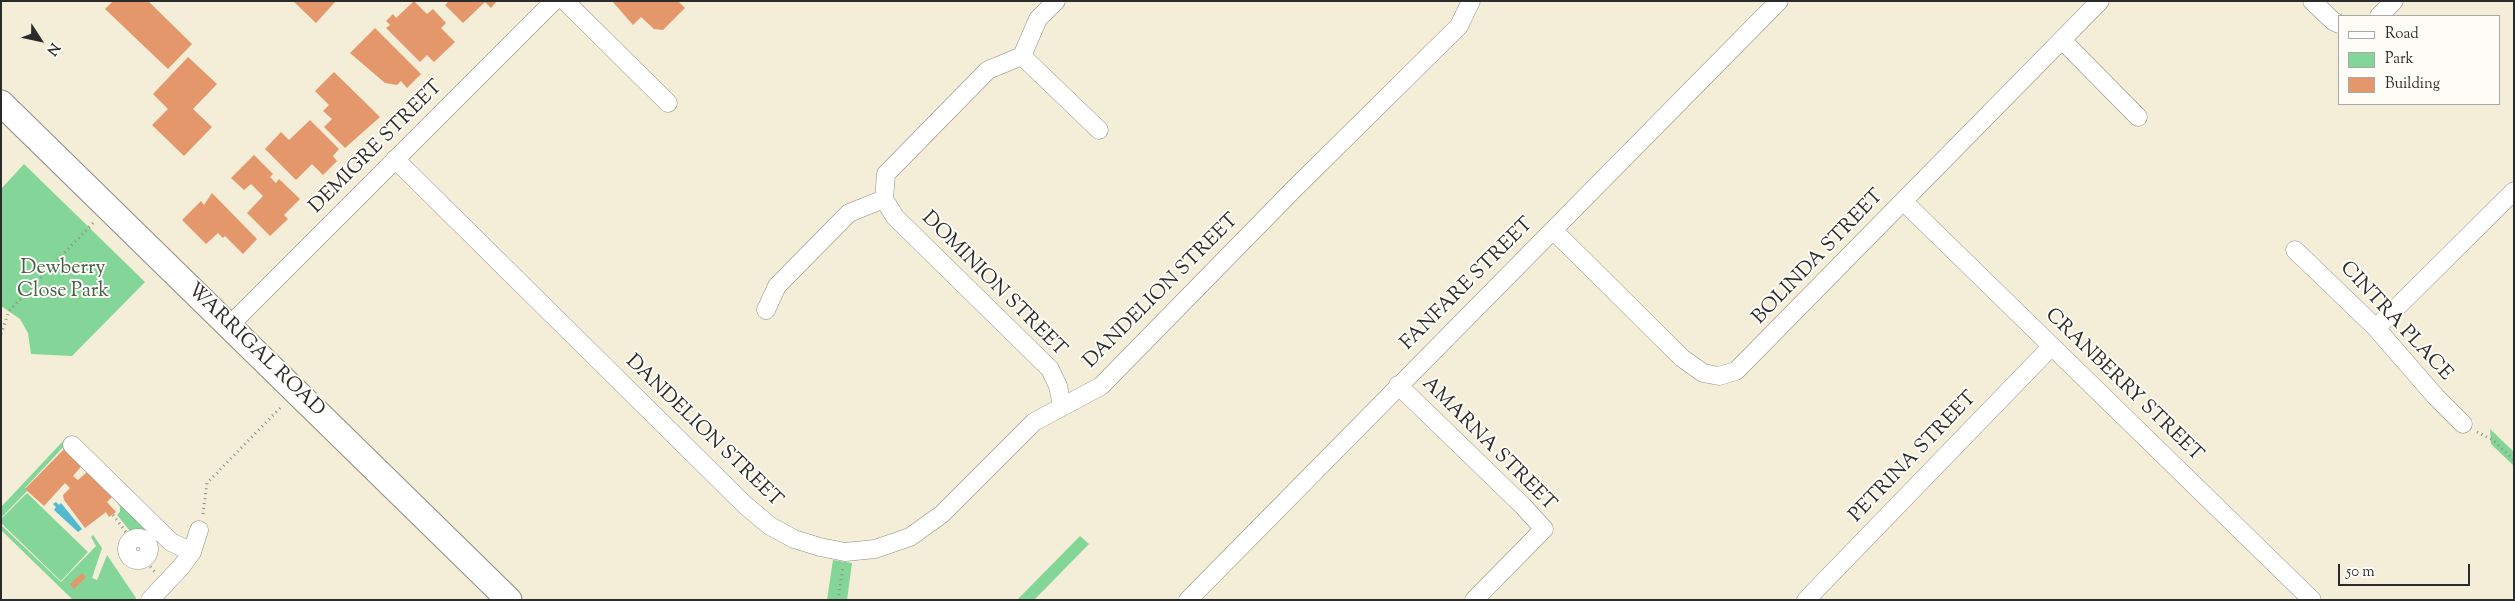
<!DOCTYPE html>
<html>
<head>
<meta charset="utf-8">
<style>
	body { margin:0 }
	#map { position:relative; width:2515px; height:601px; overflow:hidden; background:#f4edd8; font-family:"Sorts Mill Goudy",serif }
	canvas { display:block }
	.frame { position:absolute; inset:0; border:2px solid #2b2b2b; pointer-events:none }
	.legend { position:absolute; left:2338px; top:15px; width:162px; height:90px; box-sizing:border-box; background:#fdfcf7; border:1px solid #a9a8a5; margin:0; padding:6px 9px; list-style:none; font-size:15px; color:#2b2b2b }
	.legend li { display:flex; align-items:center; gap:10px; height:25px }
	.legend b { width:25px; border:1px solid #a9a8a5 }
	.north { position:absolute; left:15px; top:15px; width:50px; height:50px; -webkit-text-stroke:4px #fdfcf7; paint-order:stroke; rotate:125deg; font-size:14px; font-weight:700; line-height:20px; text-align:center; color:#2b2b2b }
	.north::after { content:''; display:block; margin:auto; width:18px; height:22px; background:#2b2b2b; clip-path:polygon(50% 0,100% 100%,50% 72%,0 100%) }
	.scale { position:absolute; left:2338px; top:564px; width:132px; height:22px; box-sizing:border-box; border:2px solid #2b2b2b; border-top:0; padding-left:6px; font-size:15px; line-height:18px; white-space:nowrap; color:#2b2b2b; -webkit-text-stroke:4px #fdfcf7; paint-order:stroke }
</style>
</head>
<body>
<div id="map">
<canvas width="2515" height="601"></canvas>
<div class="frame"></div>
<ul class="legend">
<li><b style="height:6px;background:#fff"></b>Road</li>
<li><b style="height:14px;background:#83d698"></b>Park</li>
<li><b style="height:14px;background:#e4976b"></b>Building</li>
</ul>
<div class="north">N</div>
<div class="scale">50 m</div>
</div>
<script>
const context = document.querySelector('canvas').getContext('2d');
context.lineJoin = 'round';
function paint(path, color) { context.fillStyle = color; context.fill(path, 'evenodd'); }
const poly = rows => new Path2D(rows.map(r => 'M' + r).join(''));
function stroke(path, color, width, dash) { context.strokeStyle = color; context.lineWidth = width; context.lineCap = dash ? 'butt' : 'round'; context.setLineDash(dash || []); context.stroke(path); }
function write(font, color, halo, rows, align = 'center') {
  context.font = font + ' "Sorts Mill Goudy",serif'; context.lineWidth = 4; context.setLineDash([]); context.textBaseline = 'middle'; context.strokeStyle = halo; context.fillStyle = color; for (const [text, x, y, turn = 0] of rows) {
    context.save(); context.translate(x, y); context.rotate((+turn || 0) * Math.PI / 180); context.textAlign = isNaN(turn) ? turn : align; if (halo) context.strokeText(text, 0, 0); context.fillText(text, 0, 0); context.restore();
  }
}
paint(poly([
	[24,164,145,282,72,356,31,354,28,333,20,319,1,306,1,189],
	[2490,429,2514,452,2514,466,2491,444],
	[65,439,68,442,25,488,27,491,1,518,1,507],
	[27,493,88,552,61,581,1,523,1,519],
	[115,498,160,537,152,540,142,535,134,536,117,515,120,512,120,507],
	[1,525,61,582,96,546,91,537,93,535,102,548,92,578,97,580,107,555,136,598,134,600,73,600,1,530],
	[1080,536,1089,544,1034,600,1017,600],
	[833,560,852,563,847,600,827,600]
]), '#83d698');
paint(poly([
	[56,502,59,505,61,503,82,529,78,532,54,510,56,507,53,504]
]), '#52b9d0');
paint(poly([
	[113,1,148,1,192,44,168,69,105,9],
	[293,1,336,1,316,23],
	[414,1,427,14,433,9,446,23,441,28,455,42,434,62,427,55,420,62,386,28,390,25,386,21,393,14,396,18],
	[449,1,497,1,491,8,485,2,463,23,445,5],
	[612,1,678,1,685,8,663,30,654,29,641,17,633,25],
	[375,28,421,74,407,88,401,81,397,85,385,83,350,53],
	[188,57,217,84,193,109,212,127,184,156,152,125,168,109,153,94],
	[334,72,380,117,345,148,324,127,332,119,323,111,329,105,315,91],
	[310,120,339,149,333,156,337,161,323,175,312,164,296,180,265,149,281,132,289,140],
	[254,155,273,174,270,177,276,183,279,179,300,199,284,215,288,219,270,236,247,213,263,196,251,184,244,190,231,178],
	[212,193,257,239,243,254,225,236,223,238,218,233,206,244,182,220,201,201,204,205],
	[67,446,85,462,73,476,78,480,87,472,113,496,107,502,116,512,109,517,106,512,85,528,64,500,63,495,70,488,65,483,44,506,25,489],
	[82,573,86,577,74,589,70,584]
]), '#e4976b');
const minor = poly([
	[565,1,668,103],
	[2312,1,2333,21,2339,24],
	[2379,16,2394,1],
	[2062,40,2138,117],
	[1022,56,1099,130],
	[395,159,745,505,770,526,794,539,820,547,845,552,875,549,910,537,942,514,1034,422,1101,386,1294,189,1459,26,1471,1],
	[884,199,895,217,1050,369,1058,386,1062,406],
	[884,199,886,174,988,70,1022,56,1038,19,1056,1],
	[1904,202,2312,600],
	[1553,230,1682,358,1703,373,1719,376,1736,371,2100,1],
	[2295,250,2376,328,2436,397,2463,424],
	[766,310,777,286,849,213,884,199],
	[230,325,554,1],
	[2376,328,2514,191],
	[1398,385,1523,506,1544,529,1474,600],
	[72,445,171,542,192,552],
	'127 549a11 11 0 1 1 22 0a11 11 0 1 1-22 0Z',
	[150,600,181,567,192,552,199,530],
	[1188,600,1779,1],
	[1806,600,2052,346]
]);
const secondary = poly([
	[1,103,509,600]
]);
stroke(minor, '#908c82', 19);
stroke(secondary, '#908c82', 27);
stroke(poly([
	[1,334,9,311,93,223],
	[2477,432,2493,440,2514,460],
	[203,514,207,483,282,406],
	[113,515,132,540],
	[144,559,155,572],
	[838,600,843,567]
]), '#908c82', 3, [1, 4]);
stroke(minor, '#fff', 18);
stroke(secondary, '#fff', 25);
write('20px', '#2b2b2b', '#fdfcf7', [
	["DEMIGRE STREET",377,148,-45],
	["BOLINDA STREET",1819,258,-46],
	["DOMINION STREET",993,285,45],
	["FANFARE STREET",1468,285,-45],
	["DANDELION STREET",1162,292,-45],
	["CINTRA PLACE",2395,322,47],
	["WARRIGAL ROAD",255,351,44],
	["CRANBERRY STREET",2123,386,44],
	["DANDELION STREET",703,432,44],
	["AMARNA STREET",1488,445,45],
	["PETRINA STREET",1914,458,-46]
]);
write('20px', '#455e4c', '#fdfcf7', [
	["Dewberry",63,270],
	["Close Park",63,293]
]);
</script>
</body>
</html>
